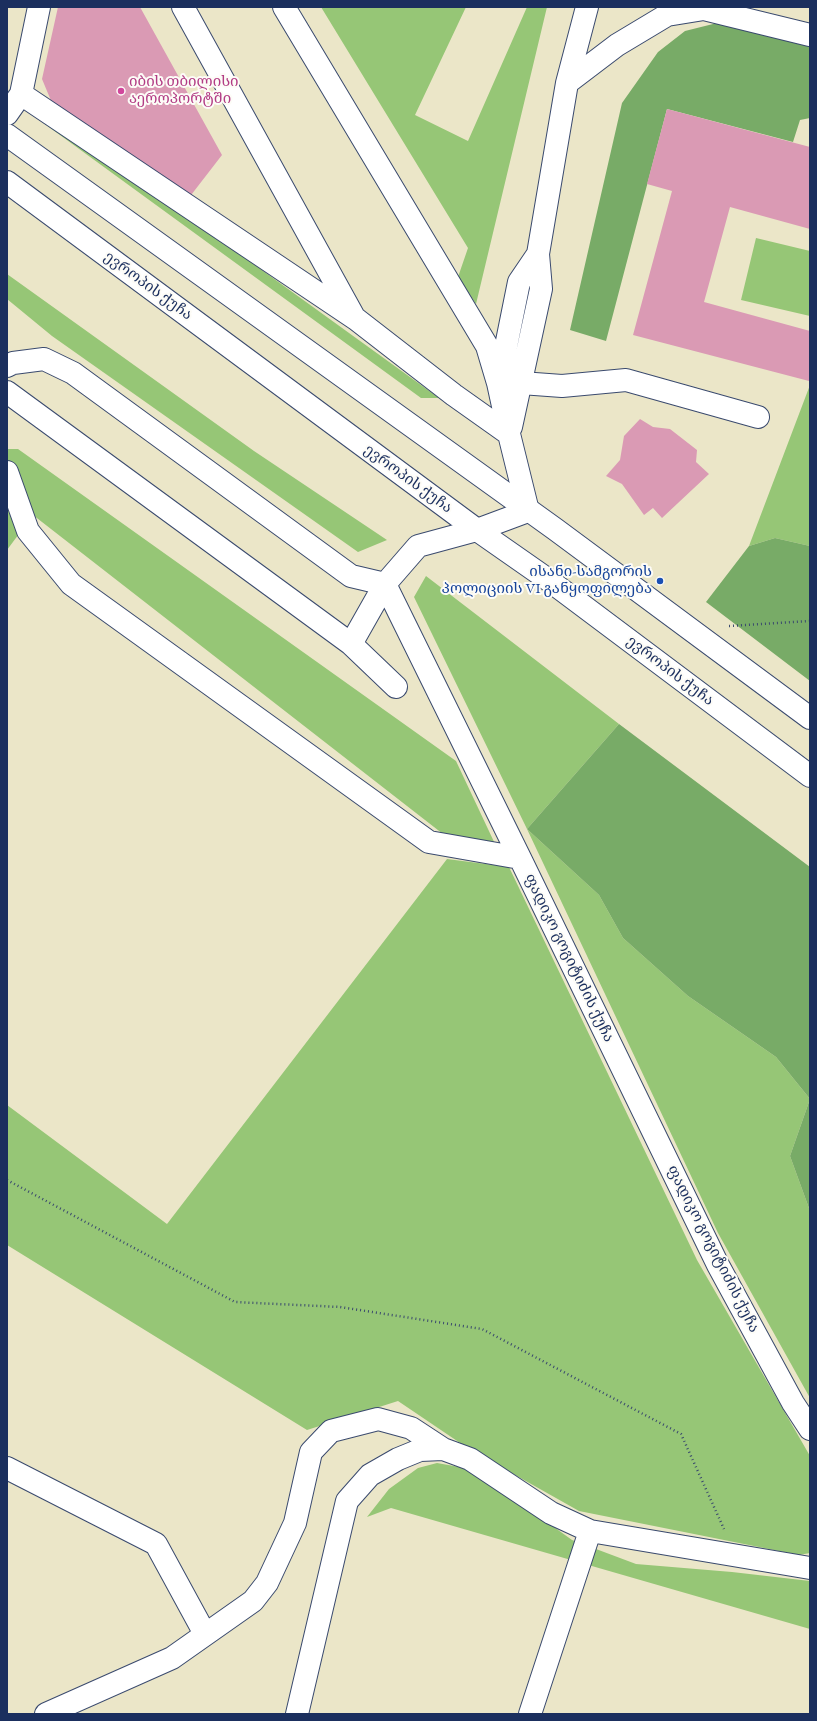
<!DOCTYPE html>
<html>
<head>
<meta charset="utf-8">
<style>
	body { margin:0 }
	#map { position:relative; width:817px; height:1721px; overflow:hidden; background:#ebe6c8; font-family:"EB Garamond",serif }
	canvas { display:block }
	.frame { position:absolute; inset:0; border:8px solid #1b2f5e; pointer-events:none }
</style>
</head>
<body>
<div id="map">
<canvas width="817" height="1721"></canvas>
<div class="frame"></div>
</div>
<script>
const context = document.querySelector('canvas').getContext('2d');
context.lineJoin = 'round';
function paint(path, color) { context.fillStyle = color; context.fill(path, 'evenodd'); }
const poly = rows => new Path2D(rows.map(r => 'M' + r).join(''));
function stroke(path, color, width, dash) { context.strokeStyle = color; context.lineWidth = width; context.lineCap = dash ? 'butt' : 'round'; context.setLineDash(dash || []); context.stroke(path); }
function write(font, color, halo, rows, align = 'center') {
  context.font = font + ' "EB Garamond","Noto Serif Georgian",serif'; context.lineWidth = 4; context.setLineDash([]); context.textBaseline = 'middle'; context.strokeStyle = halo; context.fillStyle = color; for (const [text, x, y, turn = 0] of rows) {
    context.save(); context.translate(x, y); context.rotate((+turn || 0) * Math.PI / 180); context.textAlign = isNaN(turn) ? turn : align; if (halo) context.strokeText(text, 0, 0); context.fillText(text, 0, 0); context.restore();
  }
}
paint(poly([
	[321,7,466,7,415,115,468,141,527,7,547,7,476,304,458,277,468,248],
	[32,104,439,398,421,398,27,111],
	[756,238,810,251,810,316,741,300],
	[7,274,254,451,387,540,358,552,52,336,7,299],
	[810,385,810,546,775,538,749,546],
	[7,449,18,449,456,761,496,846,443,834,33,515,7,550],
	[426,576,619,724,527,829,599,895,623,938,688,996,776,1057,810,1099,790,1156,810,1211,810,1398,718,1233,527,829,414,597],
	[447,859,509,867,697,1260,810,1456,810,1553,799,1555,579,1511,469,1449,398,1401,307,1430,7,1245,7,1105,167,1224],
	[437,1463,465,1468,522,1504,572,1540,636,1564,732,1572,810,1581,810,1629,391,1508,367,1517,389,1489,418,1468]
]), '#96c676');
paint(poly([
	[721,22,810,43,810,118,800,120,793,142,667,109,606,341,570,330,622,103,658,52,685,31],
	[775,538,810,546,810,681,706,602,749,546],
	[619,724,810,867,810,1099,776,1057,688,996,623,938,599,895,527,829],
	[810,1099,810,1211,790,1156]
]), '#78ab67');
paint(poly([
	[58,7,140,7,222,155,188,199,52,103,42,79],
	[667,109,810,147,810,229,730,207,704,302,810,331,809,381,633,335,672,191,647,184],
	[640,419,653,427,670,429,697,450,696,462,709,474,662,518,653,508,644,515,622,484,606,476,620,460,624,436]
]), '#da9ab4');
const minor = poly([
	[39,7,21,94,356,319,454,395,509,434],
	[183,7,354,317],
	[567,83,617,45,667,15,704,9,810,35],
	[7,114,21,94],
	[7,366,13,363,44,359,73,373,351,576,385,584],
	[499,381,519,282,538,254],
	[521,383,562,386,626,380,758,417],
	[7,392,351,644,385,584,418,546,477,530,528,511,509,434,498,383,487,346,284,7],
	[511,427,541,289,538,254,567,83,587,7],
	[7,472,28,531,71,584,429,842,520,858],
	[385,584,520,858,718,1265,793,1403,810,1429],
	[351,644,396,687],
	[7,1468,156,1544,205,1634],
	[46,1714,172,1658,253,1601,267,1583,295,1523,311,1452,331,1431,378,1419,411,1428,443,1449],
	[297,1714,347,1501,370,1475,398,1459,420,1450,443,1449,470,1459,551,1513,590,1531,810,1568],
	[530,1714,590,1531]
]);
const major = poly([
	[7,135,555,529,810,718],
	[7,182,477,530,550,581,810,776]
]);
stroke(minor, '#3a4a6e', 24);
stroke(major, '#3a4a6e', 24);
stroke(poly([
	[729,626,810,621],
	[7,1180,235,1302,340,1307,482,1329,681,1434,724,1529]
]), '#3a4a6e', 2.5, [1, 3]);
stroke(minor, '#fff', 22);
stroke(major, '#fff', 22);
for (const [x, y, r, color] of [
	[121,91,4,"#d1479c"],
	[660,581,4,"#1a4fb4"]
]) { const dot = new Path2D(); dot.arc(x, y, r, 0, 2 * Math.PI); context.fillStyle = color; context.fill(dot); stroke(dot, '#fdfcf7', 1.5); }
write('15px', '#b23c85', '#fdfcf7', [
	["იბის თბილისი",129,82],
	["აეროპორტში",129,99]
], 'left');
write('15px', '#1b2f5e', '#fdfcf7', [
	["ევროპის ქუჩა",148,286,36],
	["ევროპის ქუჩა",408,479,36],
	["ევროპის ქუჩა",670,671,37],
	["ფადიკო გოგიტიძის ქუჩა",569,958,64],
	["ფადიკო გოგიტიძის ქუჩა",713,1249,63]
]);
write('15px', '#164399', '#fdfcf7', [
	["ისანი-სამგორის",652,572],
	["პოლიციის VI განყოფილება",652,589]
], 'right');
</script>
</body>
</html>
